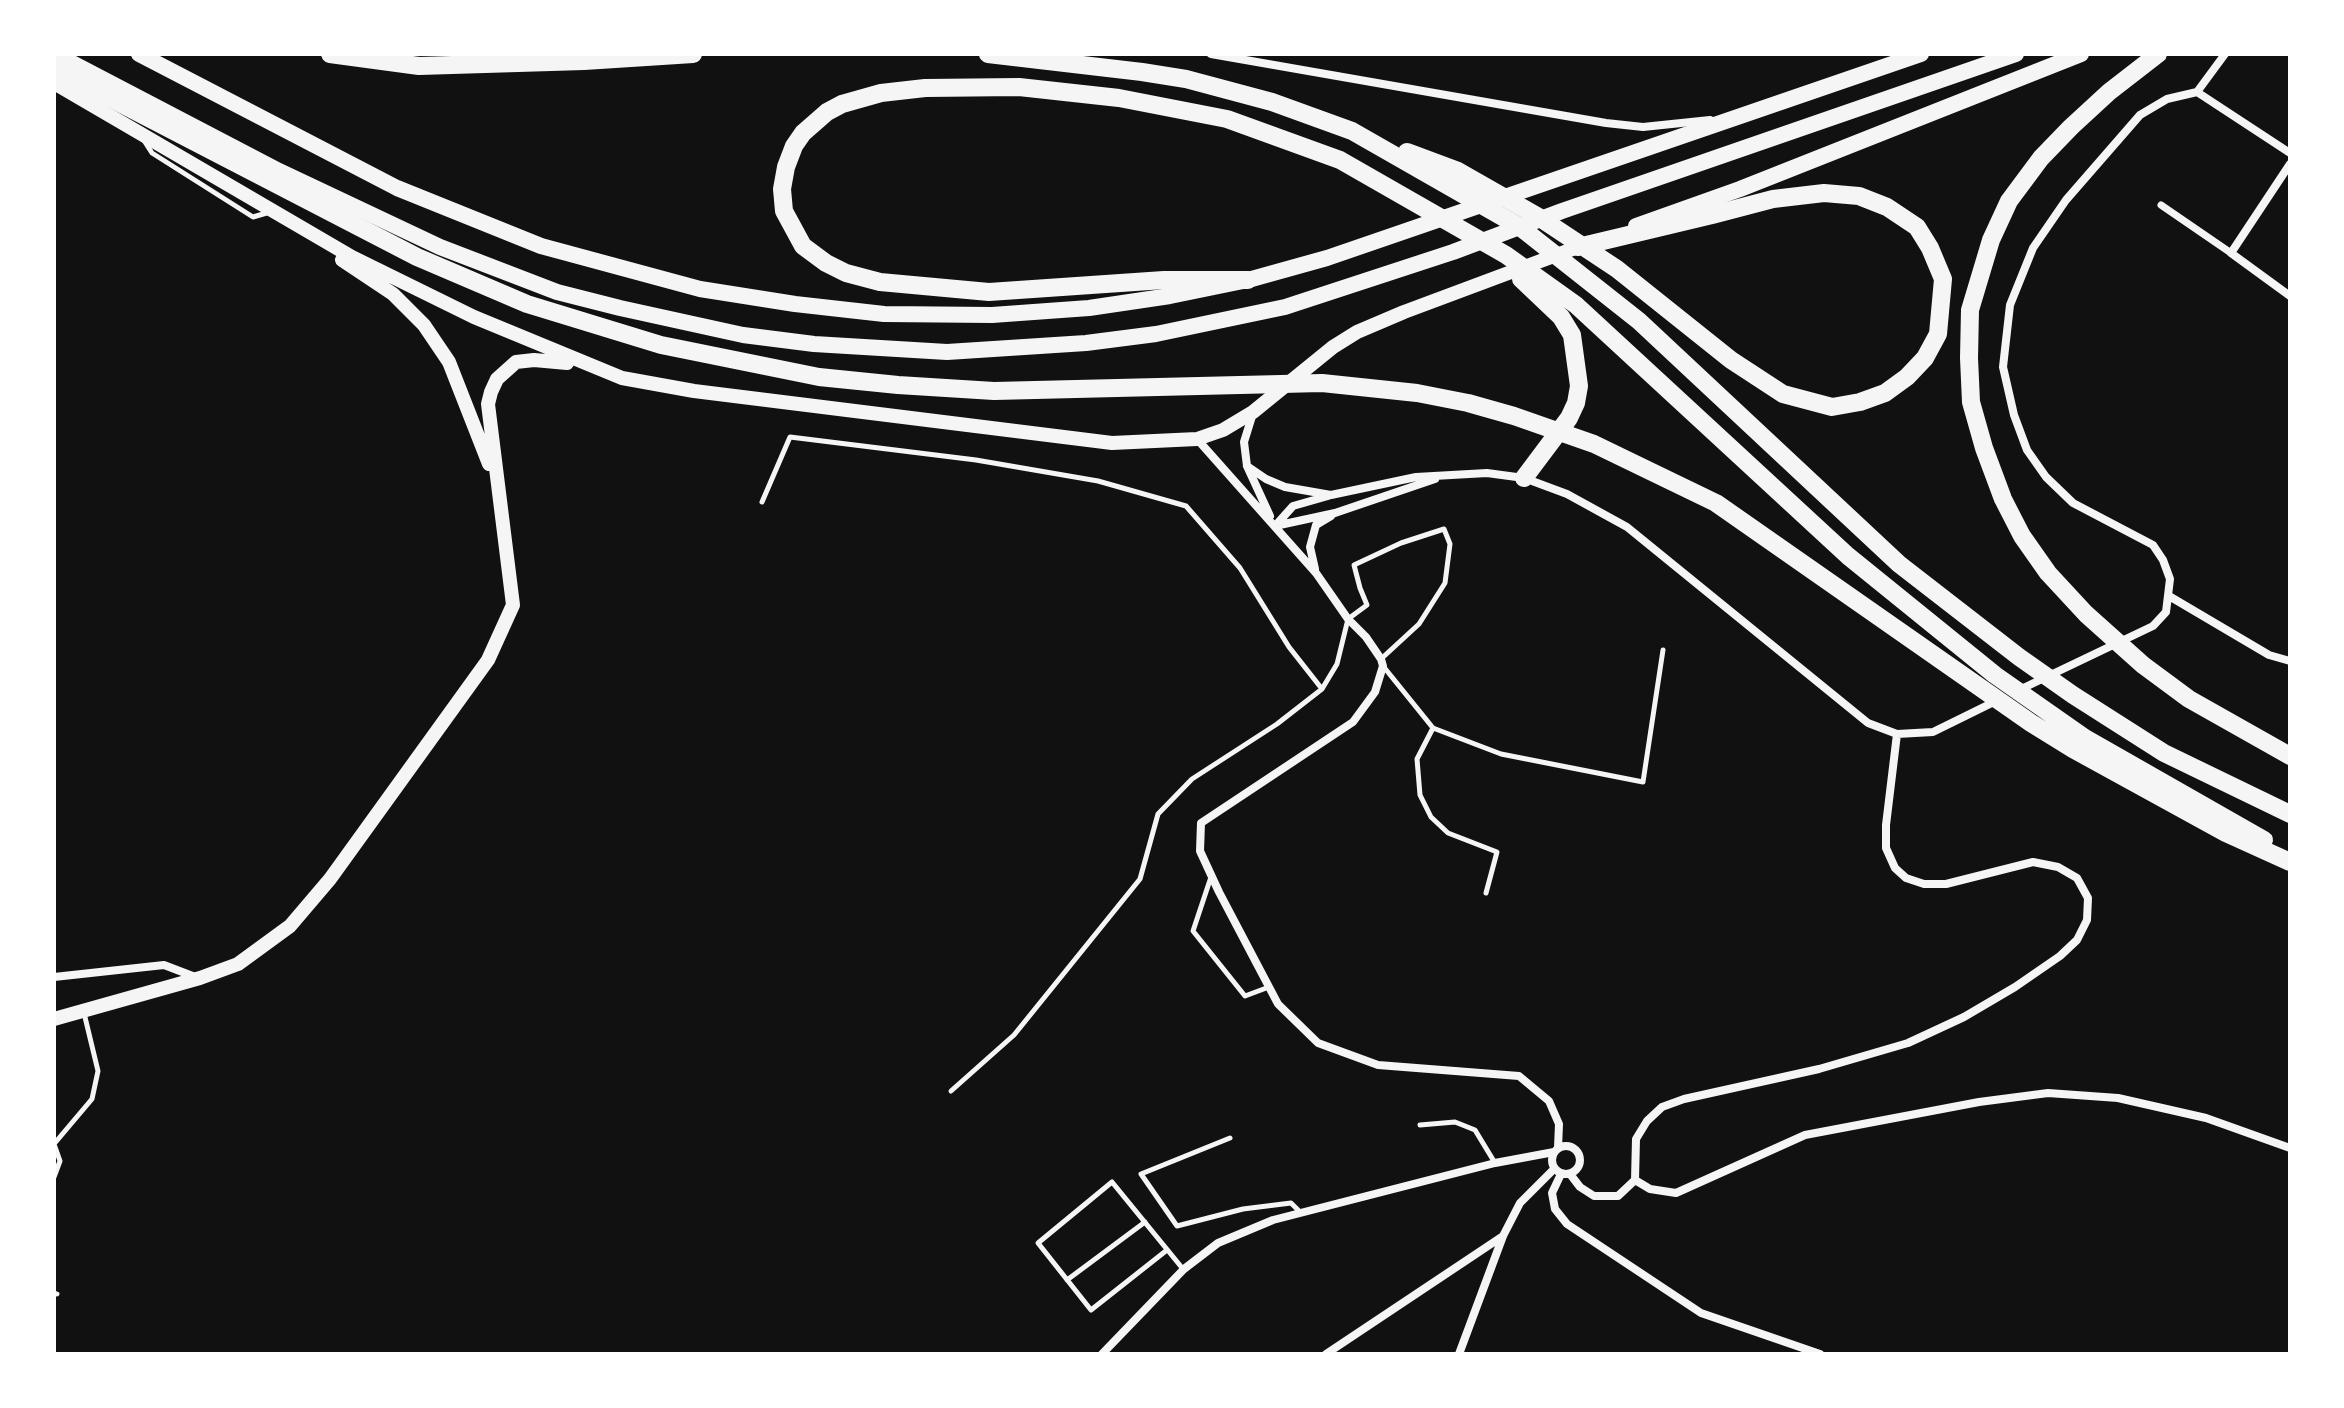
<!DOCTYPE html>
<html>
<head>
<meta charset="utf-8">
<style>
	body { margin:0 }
	#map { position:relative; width:2344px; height:1408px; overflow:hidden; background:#111; font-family:Lato,sans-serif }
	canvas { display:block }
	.frame { position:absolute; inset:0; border:56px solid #fff; pointer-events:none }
</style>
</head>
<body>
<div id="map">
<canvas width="2344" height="1408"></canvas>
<div class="frame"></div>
</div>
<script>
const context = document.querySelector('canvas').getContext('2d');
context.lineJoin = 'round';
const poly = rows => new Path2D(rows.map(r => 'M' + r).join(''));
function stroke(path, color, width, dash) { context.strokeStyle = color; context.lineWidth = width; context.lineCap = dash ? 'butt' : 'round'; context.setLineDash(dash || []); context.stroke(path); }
stroke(poly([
	[145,142,152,153,253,217,270,212],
	[762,502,790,437,976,460,1098,481,1186,506,1240,568,1289,647,1322,689,1337,664,1348,619,1367,605,1360,588,1354,565,1401,543,1444,529,1450,544,1445,583,1419,624,1381,659],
	[1383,666,1433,728,1501,754,1643,782,1663,650],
	[1433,728,1417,759,1420,795,1431,817,1448,833,1497,852,1486,893],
	[1211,877,1193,931,1245,996,1269,987],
	[951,1091,1014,1035,1140,879,1158,814,1192,779,1277,724,1322,689],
	[1420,1125,1455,1122,1475,1130,1495,1163],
	[1230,1138,1141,1174,1177,1226,1243,1209,1291,1203,1301,1213],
	[54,1144,92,1099,98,1071,84,1013],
	[54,1144,60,1161,54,1177],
	[1167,1250,1091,1310,1038,1243,1112,1182,1183,1269],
	[1067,1280,1145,1222],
	[54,1293,57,1294]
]), '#f5f5f5', 5);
stroke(poly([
	[2161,205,2231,253]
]), '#f5f5f5', 7);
stroke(poly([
	[1211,54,1606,123,1643,127,1710,120],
	[2197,92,2290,153],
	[2197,92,2225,54],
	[2290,164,2231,253,2290,296],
	[1253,413,1244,442,1247,466,1270,516],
	[1197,439,1316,573,1348,619,1366,637,1381,659,1383,666,1375,692,1353,722,1201,823,1200,851,1219,892,1278,1004,1318,1043,1378,1065,1519,1076,1549,1101,1559,1124,1558,1148],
	[1247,466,1266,479,1285,487,1331,495,1416,477,1487,473,1524,478,1567,494,1627,527,1868,723,1897,734,1933,732,1998,700],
	[1276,525,1293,506,1328,496],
	[1275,526,1335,513,1435,479],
	[1315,569,1310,547,1316,525,1331,516],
	[2169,596,2269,655,2290,661],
	[2017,691,2153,626,2166,612,2170,579,2163,560,2153,545,2073,503,2046,477,2027,450,2014,415,2003,367,2010,305,2033,248,2066,200,2140,115,2167,99,2197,92],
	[54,977,164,965,198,978],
	'1552 1160a14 14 0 1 1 28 0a14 14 0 1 1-28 0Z',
	[1561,1174,1552,1193,1555,1209,1567,1224,1701,1313,1820,1354],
	[1570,1174,1580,1187,1594,1196,1618,1196,1635,1180,1636,1139,1647,1121,1662,1107,1684,1099,1819,1069,1908,1043,1964,1017,2015,987,2060,956,2077,940,2087,920,2088,898,2077,878,2058,867,2033,862,1946,884,1924,884,1906,878,1895,868,1886,848,1886,825,1897,734],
	[1635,1180,1650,1189,1676,1193,1805,1135,1979,1102,2048,1093,2118,1098,2206,1118,2290,1148],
	[1102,1354,1184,1269,1218,1243,1273,1220,1495,1163,1554,1152],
	[1326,1354,1503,1236],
	[1459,1354,1503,1236,1520,1203,1554,1169]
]), '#f5f5f5', 8);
stroke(poly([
	[54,83,352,257,474,317,622,378,694,391,1112,443,1197,439,1223,430,1253,412,1333,347,1357,332,1404,312,1578,247],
	[342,260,393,294,424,325,449,362,489,464],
	[54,1019,200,978,238,964,290,926,330,879,488,660,513,605,488,404,491,392,497,379,516,362,534,360,567,363]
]), '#f5f5f5', 14);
stroke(poly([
	[55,54,279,171,440,247,557,292,620,308,743,335,814,344,947,352,1086,343,1156,334,1285,307,1453,252,1562,211,2016,54],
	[139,54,397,188,541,246,700,289,795,304,884,314,992,315,1089,308,1170,296,1248,280,1327,258,1921,54],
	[1636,226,1740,189,2081,54]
]), '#f5f5f5', 16);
stroke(poly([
	[330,54,419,66,584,61,693,54],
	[988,54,1142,72,1186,79,1272,102,1352,131,1520,227,1639,321,1899,564,2019,657,2073,695,2164,753,2290,814],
	[2158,54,2109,92,2071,127,2041,158,2009,201,1991,240,1970,310,1969,358,1971,402,1984,448,2003,499,2022,536,2048,573,2086,614,2143,665,2189,699,2290,756],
	[54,69,417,257,527,304,661,345,819,377,898,385,994,391,1322,383,1417,393,1468,403,1514,416,1594,444,1716,503,2031,723,2073,749,2226,833,2290,862],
	[1407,152,1458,171,1537,216,1617,269,1731,360,1783,394,1832,407,1860,402,1885,393,1907,377,1925,358,1938,334,1943,279,1930,248,1917,227,1887,207,1859,196,1824,193,1773,199,1712,215,1578,247],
	[1521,279,1561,317,1572,335,1579,386,1576,403,1569,418,1524,478],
	[1248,280,1164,280,989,292,880,282,846,273,826,263,803,246,784,211,782,189,786,167,794,146,803,133,827,112,842,104,881,93,925,88,1019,87,1119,98,1227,119,1340,160,1506,255,1576,305,1848,556,1995,675,2085,738,2264,840]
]), '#f5f5f5', 18);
</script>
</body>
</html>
